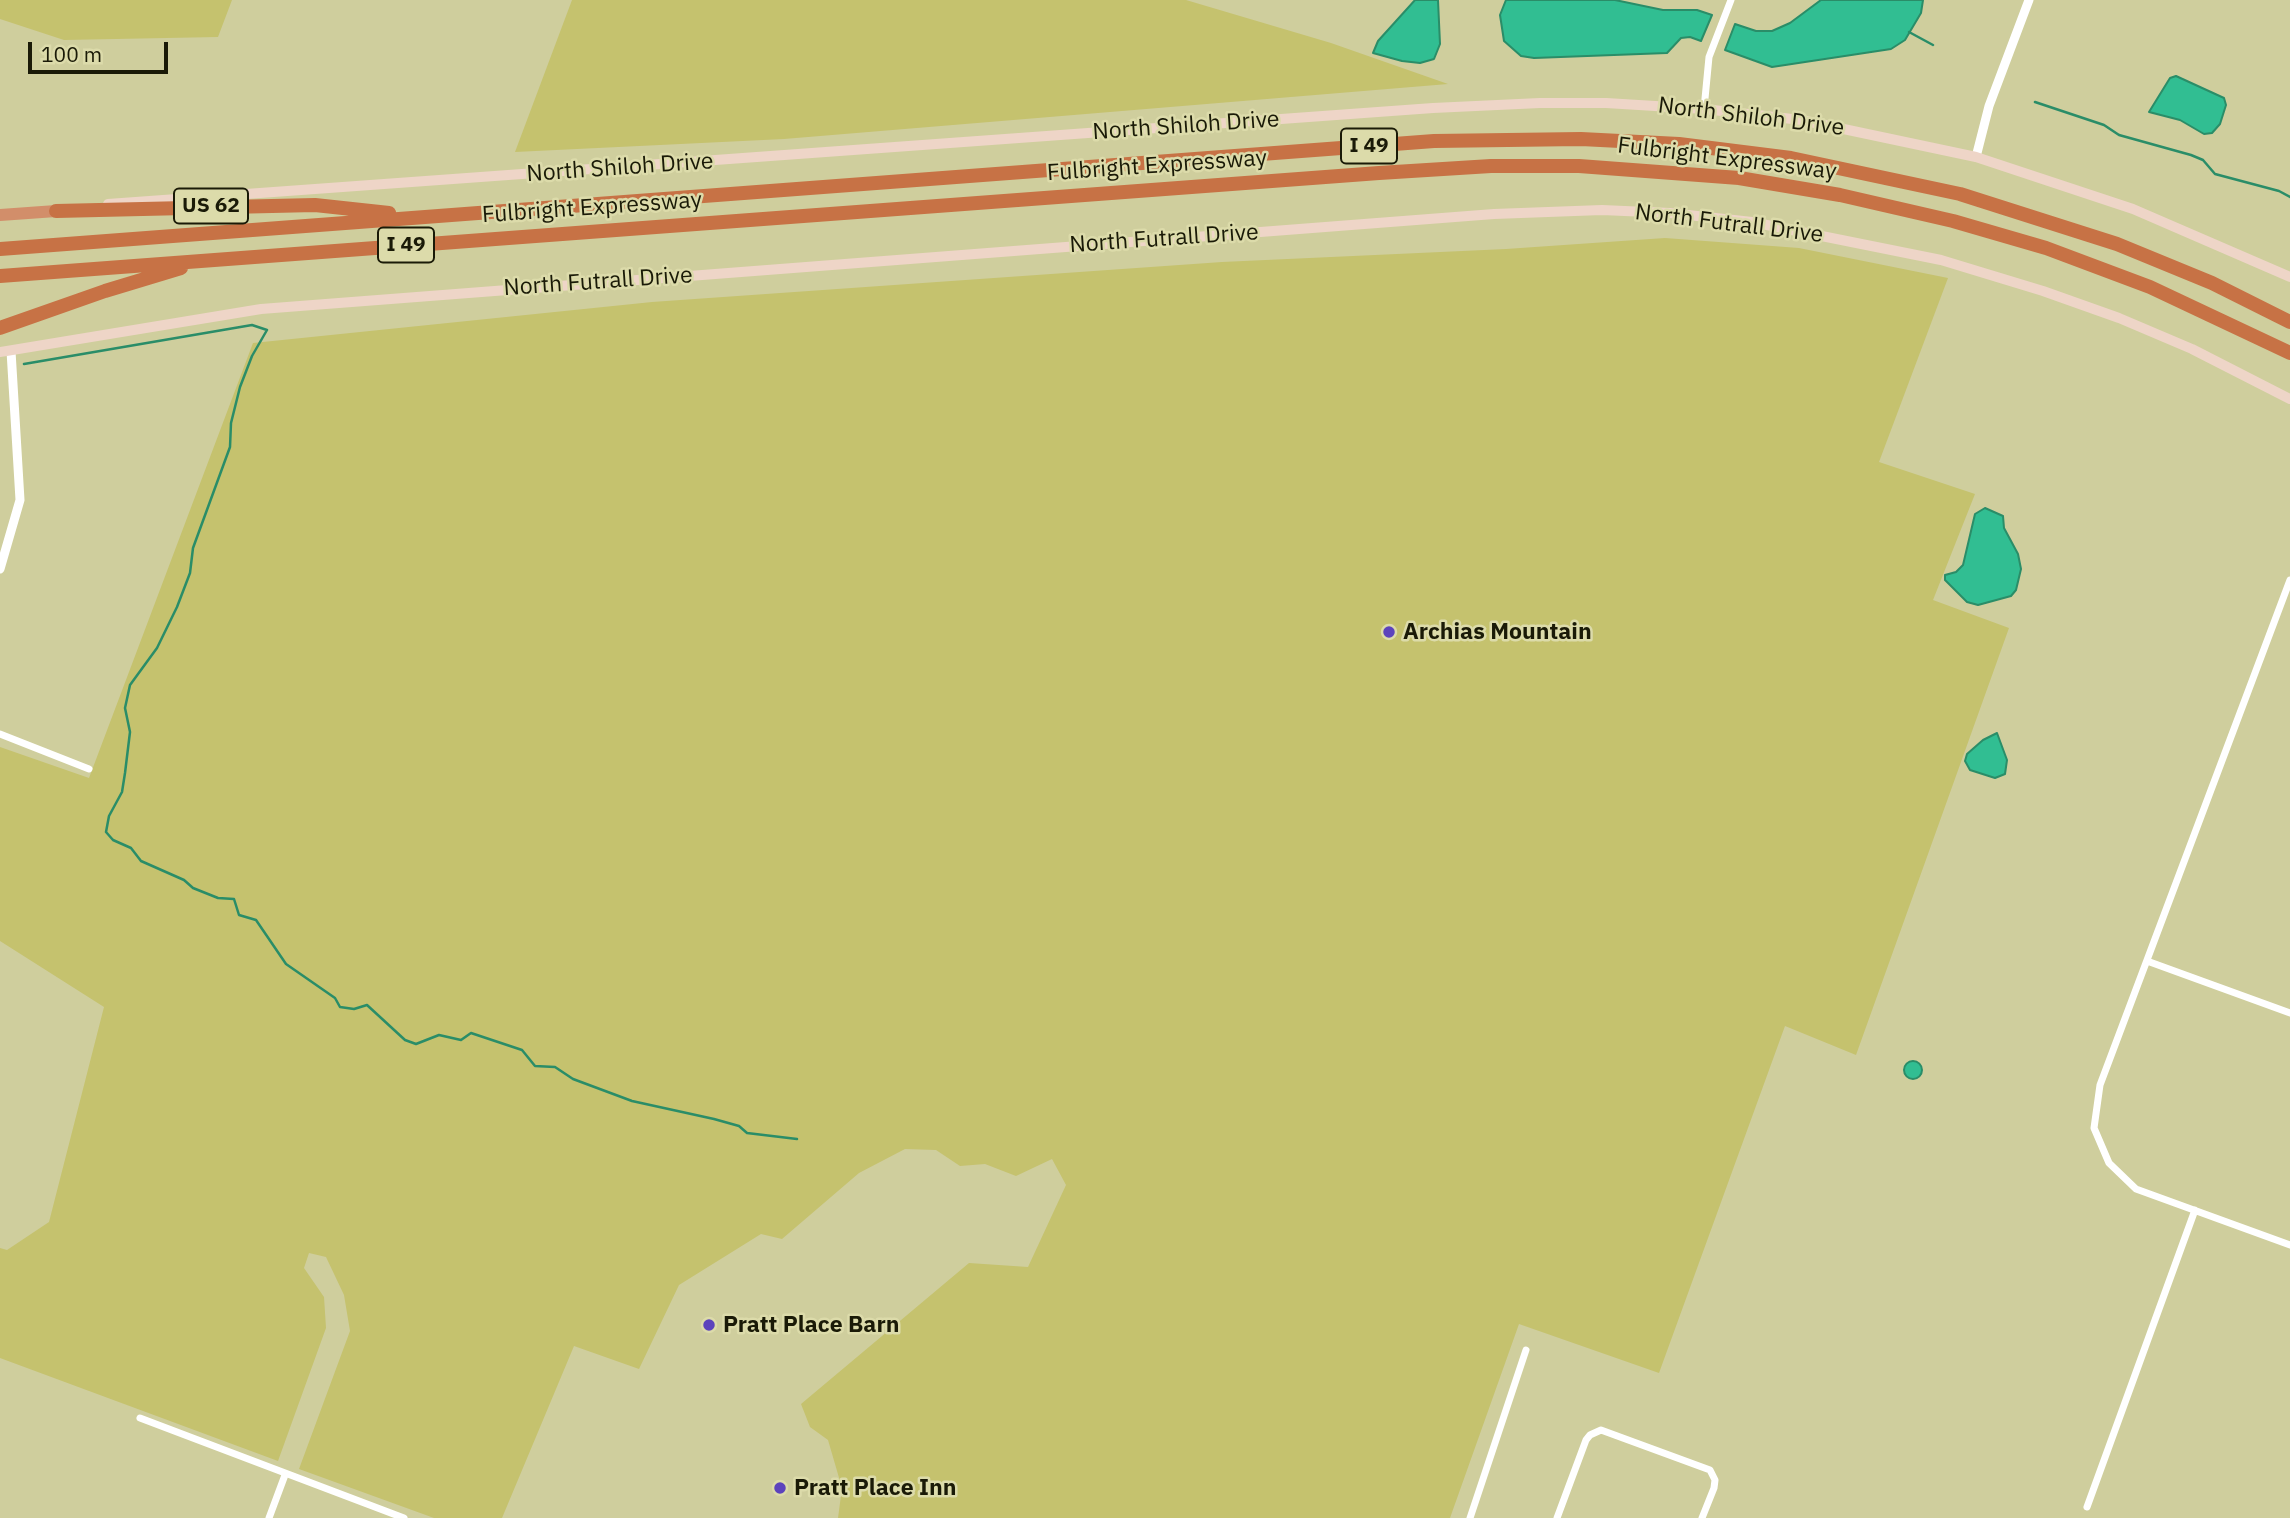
<!DOCTYPE html>
<html>
<head>
<meta charset="utf-8">
<style>
	body { margin:0 }
	#map { position:relative; width:2290px; height:1518px; overflow:hidden; background:#cfce9d; font-family:"IBM Plex Sans",sans-serif }
	canvas { display:block }
	.scale { position:absolute; left:28px; top:42px; width:140px; height:32px; box-sizing:border-box; border:4px solid #1a1a07; border-top:0; padding-left:9px; font-size:21px; line-height:24px; white-space:nowrap; color:#1a1a07; -webkit-text-stroke:5px #dcdbaa; paint-order:stroke }
</style>
</head>
<body>
<div id="map">
<canvas width="2290" height="1518"></canvas>
<div class="scale">100 m</div>
</div>
<script>
const context = document.querySelector('canvas').getContext('2d');
context.lineJoin = 'round';
function paint(path, color) { context.fillStyle = color; context.fill(path, 'evenodd'); }
const poly = rows => new Path2D(rows.map(r => 'M' + r).join(''));
function stroke(path, color, width, dash) { context.strokeStyle = color; context.lineWidth = width; context.lineCap = dash ? 'butt' : 'round'; context.setLineDash(dash || []); context.stroke(path); }
function write(font, color, halo, rows, align = 'center') {
  context.font = font + ' "IBM Plex Sans",sans-serif'; context.lineWidth = 5; context.setLineDash([]); context.textBaseline = 'middle'; context.strokeStyle = halo; context.fillStyle = color; for (const [text, x, y, turn = 0] of rows) {
    context.save(); context.translate(x, y); context.rotate((+turn || 0) * Math.PI / 180); context.textAlign = isNaN(turn) ? turn : align; if (halo) context.strokeText(text, 0, 0); context.fillText(text, 0, 0); context.restore();
  }
}
paint(poly([
	[0,0,232,0,218,37,64,40,0,19],
	[572,0,1186,0,1331,43,1448,84,784,139,515,152],
	[1665,238,1799,248,1948,278,1879,462,1975,494,1933,600,2009,628,1856,1055,1785,1026,1659,1373,1519,1324,1450,1518,838,1518,842,1488,828,1440,810,1427,801,1404,969,1263,1028,1267,1066,1185,1052,1159,1016,1176,985,1164,960,1166,936,1150,905,1149,859,1173,782,1239,761,1234,679,1285,639,1369,574,1346,502,1518,434,1518,299,1469,350,1331,344,1295,326,1257,309,1253,304,1268,324,1297,326,1328,278,1461,0,1358,0,1248,7,1250,49,1222,104,1007,0,941,0,747,89,778,253,343,652,302,1222,262,1506,249]
]), '#c5c26e');
const water = poly([
	[1415,0,1438,0,1440,44,1434,59,1420,63,1402,61,1373,53,1378,41,1415,0],
	[1506,0,1615,0,1663,10,1697,10,1712,15,1701,41,1690,37,1681,38,1667,53,1534,58,1521,56,1504,41,1500,15,1506,0],
	[1821,0,1923,0,1921,13,1905,40,1891,49,1772,67,1725,50,1735,24,1756,31,1772,31,1790,23,1821,0],
	[2176,76,2224,98,2226,105,2220,124,2212,133,2204,134,2180,120,2149,112,2170,78,2176,76],
	[1985,508,2003,516,2004,528,2018,554,2021,569,2016,590,2011,596,1978,605,1967,602,1945,580,1945,575,1956,572,1963,565,1975,514,1985,508],
	[1997,733,2007,760,2005,774,1995,778,1970,770,1965,761,1967,754,1983,740,1997,733],
	'1904 1070a9 9 0 1 1 18 0a9 9 0 1 1-18 0Z'
]);
paint(water, '#31be92');
stroke(water, '#2a8d68', 2);
stroke(poly([
	[1909,32,1933,45],
	[2035,102,2104,125,2119,135,2191,155,2203,160,2215,174,2279,191,2290,197],
	[24,364,252,325,267,330,252,356,240,387,231,423,230,447,193,548,190,573,177,607,157,648,130,685,125,708,130,732,125,773,122,792,109,816,106,832,113,840,131,848,141,861,184,880,193,888,218,898,234,899,239,915,256,920,286,964,335,998,340,1007,354,1009,367,1005,405,1040,416,1044,439,1035,461,1040,471,1033,522,1050,535,1066,555,1067,573,1079,632,1101,714,1119,739,1126,747,1133,797,1139]
]), '#2a8d68', 2.5);
stroke(poly([
	[1704,109,1709,57,1731,0],
	[2290,580,2100,1085,2094,1128,2109,1163,2136,1189,2290,1245],
	[0,734,89,769],
	[2147,961,2290,1013],
	[140,1418,404,1518],
	[2087,1507,2195,1210],
	[269,1518,285,1475],
	[1470,1518,1526,1350],
	[1557,1518,1586,1440,1590,1435,1601,1430,1710,1470,1715,1480,1714,1488,1702,1518]
]), '#fff', 7);
stroke(poly([
	[1976,157,1989,106,2029,0],
	[0,569,20,500,11,351]
]), '#fff', 9);
stroke(poly([
	[108,204,1433,108,1540,103,1606,103,1704,109,1801,120,1976,157,2133,209,2290,277],
	[0,352,261,309,1494,214,1602,210,1670,213,1752,222,1941,260,2043,291,2119,318,2192,349,2290,399]
]), '#eed5c7', 10);
stroke(poly([
	[0,215,56,211]
]), '#d28e6a', 12);
stroke(poly([
	[56,211,315,205,389,213],
	[0,249,1434,141,1581,139,1679,144,1791,158,1960,194,2117,244,2212,283,2290,322],
	[0,276,1379,173,1491,166,1579,166,1739,178,1840,195,1953,221,2046,248,2150,287,2290,353],
	[0,328,105,291,181,268]
]), '#c77245', 14);
for (const [x, y, r, color] of [
	[1389,632,7,"#5c43bc"],
	[709,1325,7,"#5c43bc"],
	[780,1488,7,"#5c43bc"]
]) { const dot = new Path2D(); dot.arc(x, y, r, 0, 2 * Math.PI); context.fillStyle = color; context.fill(dot); stroke(dot, '#dcdbaa', 2.5); }
for (const [x, y, w] of [
	[1369,146,56],
	[211,206,74],
	[406,245,56]
]) { const box = new Path2D(); box.roundRect(x - w / 2, y - 17.5, w, 35, 5); context.fillStyle = '#dcdbaa'; context.fill(box); stroke(box, '#1a1a07', 2); }
write('bold 21px', '#1a1a07', null, [
	["I 49",1369,146],
	["US 62",211,206],
	["I 49",406,245]
]);
write('23px', '#1a1a07', '#dcdbaa', [
	["North Shiloh Drive",1751,117,7],
	["North Shiloh Drive",1186,126,-4],
	["Fulbright Expressway",1727,159,7],
	["Fulbright Expressway",1157,166,-4],
	["North Shiloh Drive",620,168,-4],
	["Fulbright Expressway",592,208,-4],
	["North Futrall Drive",1729,224,7],
	["North Futrall Drive",1164,239,-4],
	["North Futrall Drive",598,282,-4]
]);
write('bold 23px', '#1a1a07', '#dcdbaa', [
	["Archias Mountain",1403,632],
	["Pratt Place Barn",723,1325],
	["Pratt Place Inn",794,1488]
], 'left');
</script>
</body>
</html>
